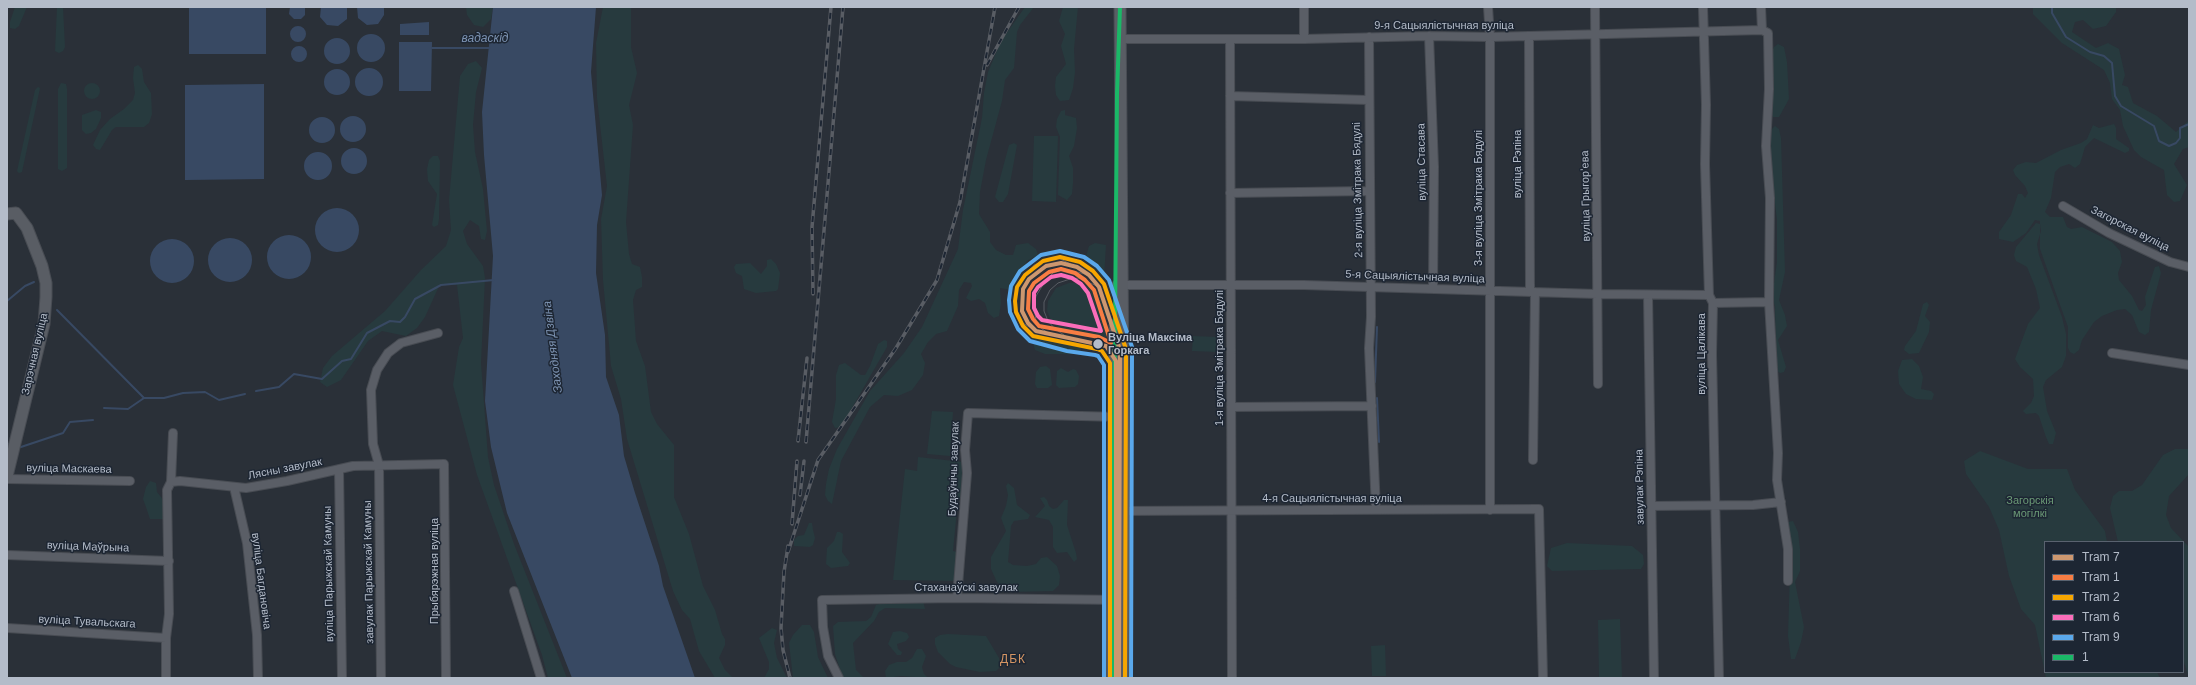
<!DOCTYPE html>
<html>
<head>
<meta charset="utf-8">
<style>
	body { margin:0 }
	#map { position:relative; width:2196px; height:685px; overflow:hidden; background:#2a3038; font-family:Arial,sans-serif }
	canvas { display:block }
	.frame { position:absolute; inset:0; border:8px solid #b4bcc9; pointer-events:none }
	.legend { position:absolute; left:2044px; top:541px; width:140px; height:132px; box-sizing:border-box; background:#1d2633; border:1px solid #59626f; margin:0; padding:5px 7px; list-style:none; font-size:12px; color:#b4bcc9 }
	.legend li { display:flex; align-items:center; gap:8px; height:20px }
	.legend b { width:20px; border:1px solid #59626f }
</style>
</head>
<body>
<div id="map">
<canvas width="2196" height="685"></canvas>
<div class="frame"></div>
<ul class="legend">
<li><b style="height:5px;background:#cd976f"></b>Tram 7</li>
<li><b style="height:5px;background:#f77d43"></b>Tram 1</li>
<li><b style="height:5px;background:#f7a600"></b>Tram 2</li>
<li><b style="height:5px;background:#fb6dba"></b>Tram 6</li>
<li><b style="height:5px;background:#5aa8eb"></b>Tram 9</li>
<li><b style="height:5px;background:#1ab867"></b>1</li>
</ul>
</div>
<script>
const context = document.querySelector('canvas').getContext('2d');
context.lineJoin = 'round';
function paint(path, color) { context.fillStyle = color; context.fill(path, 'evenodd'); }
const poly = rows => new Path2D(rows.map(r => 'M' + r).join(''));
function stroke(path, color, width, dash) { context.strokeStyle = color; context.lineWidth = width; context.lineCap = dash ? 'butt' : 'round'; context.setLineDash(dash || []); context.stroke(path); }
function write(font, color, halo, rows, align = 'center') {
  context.font = font + ' Arial,sans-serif'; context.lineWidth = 3; context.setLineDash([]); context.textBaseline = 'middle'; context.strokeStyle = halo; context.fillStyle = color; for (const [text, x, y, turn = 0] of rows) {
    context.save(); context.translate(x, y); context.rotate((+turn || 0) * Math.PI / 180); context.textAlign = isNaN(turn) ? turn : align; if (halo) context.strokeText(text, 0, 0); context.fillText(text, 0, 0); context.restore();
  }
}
paint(poly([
	[15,7,27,7,19,26,15,29,10,28,10,22],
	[57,7,63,7,65,47,63,51,59,53,55,51],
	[466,7,493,7,491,19,483,27,474,25,467,15],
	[603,7,631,7,631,47,637,73,629,105,633,125,626,222,629,254,632,264,640,267,642,277,642,287,636,290,633,300,636,341,645,366,651,412,657,424,674,445,674,497,689,534,703,586,715,610,722,634,725,639,725,645,719,658,725,670,733,678,715,678,699,651,690,619,682,610,673,591,627,439,621,399,611,366,603,280,601,219,607,186,597,98,596,43],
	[1025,7,1034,7,1020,25,1017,32,1014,68,1005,80,1002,101,986,160,980,192,979,214,990,232,990,242,996,250,1006,255,1013,255,1016,245,1028,243,1036,249,1038,255,1027,261,1012,290,1000,288,1001,303,999,316,994,318,988,313,985,303,979,299,971,301,966,298,972,286,971,283,964,282,959,290,958,306,947,331,936,334,928,342,921,354,925,363,923,375,912,390,898,396,884,395,870,407,841,461,832,504,828,501,825,495,826,484,829,469,837,449,870,391,904,353,922,327,958,249,963,210,982,118,984,93,988,72,1001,41],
	[1063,7,1078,7,1074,49,1075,72,1073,88,1069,100,1060,101,1056,95,1055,86,1056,77,1066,64,1061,46,1065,34,1059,21],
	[2033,7,2116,7,2116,12,2106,26,2093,29,2083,20,2075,22,2072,32,2096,48,2108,43,2119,49,2125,75,2122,85,2128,87,2133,103,2157,116,2176,132,2189,120,2189,147,2183,149,2174,164,2187,185,2180,201,2174,202,2167,195,2164,170,2141,157,2134,150,2123,126,2120,110,2112,99,2110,83,2104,70,2062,43,2033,14],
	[1778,44,1784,47,1787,62,1789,99,1779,117,1773,117,1771,114,1771,54,1774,47],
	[476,61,482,68,476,92,473,125,475,152,483,189,487,231,485,240,481,239,479,226,470,220,463,231,467,244,483,266,485,278,481,363,488,457,494,485,514,544,567,678,548,678,542,655,477,475,453,385,459,347,463,338,457,285,440,284,425,317,417,328,406,336,382,331,368,341,341,380,327,387,320,382,323,368,332,356,385,311,421,270,446,246,451,230,449,200,460,76,468,64],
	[138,65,142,69,144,82,151,93,152,114,149,123,144,127,116,127,112,130,100,150,96,149,93,145,100,130,110,119,124,109,133,100,135,93,133,78,134,67],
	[61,83,66,84,67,89,67,168,62,171,58,169,58,89],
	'84 91a8 8 0 1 1 16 0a8 8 0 1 1-16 0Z',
	[38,87,40,88,39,93,22,172,19,173,17,171,35,90],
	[96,110,101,112,101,118,96,129,91,133,86,134,82,130,82,115],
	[1065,110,1065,115,1076,118,1077,128,1074,146,1069,156,1073,168,1073,183,1072,194,1067,200,1058,195,1060,137,1056,127,1057,119,1061,111],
	[2114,124,2116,128,2116,139,2129,148,2129,151,2125,153,2094,138,2085,147,2080,164,2075,168,2069,164,2060,167,2055,172,2051,198,2045,212,2050,217,2063,217,2067,227,2071,229,2082,227,2112,242,2120,251,2122,262,2118,273,2119,280,2132,296,2139,310,2142,311,2146,305,2145,297,2155,267,2159,266,2161,273,2151,310,2149,332,2145,335,2139,332,2132,315,2125,309,2117,310,2102,316,2094,322,2082,340,2079,350,2074,354,2070,352,2068,348,2068,327,2064,316,2040,249,2040,221,2035,220,2026,233,2013,242,1999,239,1999,232,2011,215,2018,194,2022,194,2025,198,2028,193,2025,186,2015,175,2013,170,2017,165,2026,162,2036,163,2061,150,2081,143,2087,139,2093,125,2099,128],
	[1775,126,1779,129,1781,138,1785,272,1779,300,1785,315,1787,326,1778,340,1786,367,1784,372,1780,373,1776,370,1775,306,1772,297,1777,262,1777,220,1769,154,1771,130],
	[1034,136,1058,136,1056,202,1032,201],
	[1014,143,1017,145,1008,194,1003,202,999,202,995,197,1009,145],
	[433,156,438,156,440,161,439,219,438,225,434,227,432,225,437,194,428,181,427,169,429,160],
	[2036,223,2040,224,2041,231,2037,244,2039,255,2062,317,2066,334,2066,356,2062,367,2046,380,2043,387,2047,411,2056,433,2053,444,2049,444,2046,437,2039,416,2036,413,2026,414,2023,411,2031,403,2034,396,2033,379,2020,367,2015,359,2028,324,2040,308,2036,289,2027,267,2016,261,2014,255,2016,247],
	[1095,243,1106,245,1104,278,1089,263,1086,256,1089,246],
	[771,259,776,264,780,273,778,289,776,291,756,293,744,289,742,276,736,273,734,267,736,264,750,263,761,274,767,266,767,260],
	[1069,283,1082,283,1093,289,1099,295,1106,314,1106,339,1071,335,1058,328,1051,320,1047,311,1048,301,1056,288],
	[1927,302,1929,305,1925,316,1930,322,1929,332,1919,353,1909,354,1904,350,1905,346,1916,331,1923,304],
	[1030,332,1055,341,1080,344,1081,354,1045,354,1035,350],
	[1193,336,1218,337,1218,352,1192,351],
	[884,340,887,341,887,347,841,427,835,428,832,422,836,399,836,375,839,365,845,363,861,375,865,375,870,366,878,344],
	[1912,359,1919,366,1923,377,1921,389,1931,391,1934,394,1932,400,1916,399,1906,394,1899,384,1898,371,1902,360],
	[1046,366,1050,369,1052,385,1048,388,1037,388,1035,384,1036,372,1040,367],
	[1061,368,1068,372,1073,369,1076,370,1079,376,1078,384,1075,387,1059,388,1056,385,1057,371],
	[932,411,953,412,950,456,927,454],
	[2175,449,2189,449,2189,474,2169,496,2166,515,2171,528,2189,547,2189,678,2183,659,2183,542,2118,542,2110,508,2113,496,2119,491,2132,491,2142,485,2163,455],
	[1980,451,2028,469,2067,469,2075,490,2105,531,2107,542,2045,542,2045,672,2157,672,2160,678,2046,678,2035,625,2021,609,2009,576,1999,530,1989,507,1966,474,1964,461],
	[918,457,963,462,963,499,958,499,953,551,957,552,955,581,893,580,905,469,917,471],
	[150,481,156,483,157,492,165,502,164,519,150,519,146,507,143,499,146,487],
	[1008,483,1014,488,1017,505,1030,515,1028,519,1014,521,1011,526,1008,562,1013,565,1027,566,1036,564,1041,558,1047,557,1057,566,1060,576,1059,585,1053,591,1009,592,1001,588,996,580,991,569,991,557,1006,531,1001,518,1006,506,1008,495,1006,486],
	[1044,497,1047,500,1049,506,1053,509,1057,508,1064,500,1068,500,1067,525,1076,553,1077,559,1074,562,1067,552,1057,553,1053,547,1053,527,1049,520,1035,517,1045,506,1040,498],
	[1793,521,1798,532,1800,549,1800,571,1795,582,1804,627,1801,642,1795,659,1791,659,1788,636,1790,571,1786,527,1788,522],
	[809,523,812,523,813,530,815,538,813,545,810,547,794,546,794,540,798,536,804,535],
	[837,532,840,532,843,534,842,552,850,563,848,566,831,568,826,564,827,548,834,541],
	[1567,543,1632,546,1643,555,1644,564,1641,569,1552,571,1547,566,1551,548],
	[923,601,925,609,885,608,879,612,874,621,853,643,856,670,864,678,843,678,835,654,833,626,838,622,866,621,871,617,876,605,885,602],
	[1620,619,1622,678,1599,678,1598,620],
	[802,625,810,625,814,632,818,657,828,678,793,678,789,643,793,635],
	[772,628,777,630,774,643,777,658,787,678,764,678,769,669,769,662,759,638],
	[900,631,907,633,909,637,906,641,897,644,898,649,902,652,901,655,897,655,888,644,893,632],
	[948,634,986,636,999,658,1000,667,996,671,980,672,956,667,950,664,938,652,935,644,935,638,940,635],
	[1385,645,1386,676,1372,676,1371,646],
	[917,649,922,649,926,656,922,667,924,674,928,678,901,676,886,678,885,671,889,665,897,662,906,662,912,658]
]), '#273a3e');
paint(poly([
	[189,7,266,7,266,54,189,54],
	[290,7,305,7,305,15,301,19,294,19,289,14],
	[321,7,347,7,347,19,338,26,327,25,320,17],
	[357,7,384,7,384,15,378,24,367,25,358,18],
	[493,7,596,7,591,72,602,195,597,225,596,273,605,335,606,377,619,415,624,456,635,493,659,566,663,586,695,678,572,678,507,513,491,447,485,401,493,256,484,155,482,112],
	[429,22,429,35,400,35,400,24],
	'290 34a8 8 0 1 1 16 0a8 8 0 1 1-16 0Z',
	'357 48a14 14 0 1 1 28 0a14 14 0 1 1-28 0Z',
	'324 51a13 13 0 1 1 26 0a13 13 0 1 1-26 0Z',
	[399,42,432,42,431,91,399,91],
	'291 54a8 8 0 1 1 16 0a8 8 0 1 1-16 0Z',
	'355 82a14 14 0 1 1 28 0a14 14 0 1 1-28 0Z',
	'324 82a13 13 0 1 1 26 0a13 13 0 1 1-26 0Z',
	[264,84,264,179,185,180,185,85],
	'340 129a13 13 0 1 1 26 0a13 13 0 1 1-26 0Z',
	'309 130a13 13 0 1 1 26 0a13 13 0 1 1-26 0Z',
	'341 161a13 13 0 1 1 26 0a13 13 0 1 1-26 0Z',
	'304 166a14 14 0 1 1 28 0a14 14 0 1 1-28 0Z',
	'315 230a22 22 0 1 1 44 0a22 22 0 1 1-44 0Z',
	'267 257a22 22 0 1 1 44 0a22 22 0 1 1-44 0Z',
	'208 260a22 22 0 1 1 44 0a22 22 0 1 1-44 0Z',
	'150 261a22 22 0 1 1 44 0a22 22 0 1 1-44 0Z'
]), '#384963');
stroke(poly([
	[2052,7,2052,13,2066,37,2090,52,2104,56,2112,63,2115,96,2121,106,2154,126,2159,141,2169,146,2176,143,2180,138,2180,128,2189,124],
	[432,48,490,48],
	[7,301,25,286,34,282],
	[57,310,144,398],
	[1375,382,1377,327],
	[256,391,279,387,294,374,322,379,342,361,351,359,367,333,390,321,400,322,405,317,415,299,441,285,494,280],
	[1377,398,1379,442],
	[104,408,128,409,144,398,164,398,183,393,205,392,219,400,245,394],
	[7,444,8,444],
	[21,447,63,433,70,422,93,420]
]), '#384963', 2);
const street = poly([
	[1488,7,1490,37,1490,510],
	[1595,7,1598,384],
	[1703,7,1706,105,1705,164,1709,295,1713,303,1712,354,1719,678],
	[1761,7,1762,30],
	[1429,36,1434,167,1433,289],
	[1529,36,1530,292],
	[1369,37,1371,317,1369,348,1376,510],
	[1120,39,1304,39,1429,36,1490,37,1762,30,1768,33,1769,89,1766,146,1770,198,1769,302,1778,453,1777,480,1788,549,1788,581],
	[1230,39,1232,678],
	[1304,39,1304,7],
	[1230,96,1368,100],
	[1230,193,1369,191],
	[2063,206,2109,233,2170,262,2189,267],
	[1116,285,1304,285,1597,294,1709,295],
	[1648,295,1654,678],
	[1713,303,1769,302],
	[2112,353,2189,365],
	[1231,407,1372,406],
	[1533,460,1535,292],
	[339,469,342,678],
	[7,479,130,481],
	[171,482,180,481,246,488,287,481,353,466,444,464,446,678],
	[234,487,247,543,257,635,258,678],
	[1651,506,1753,505,1781,502],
	[1112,511,1539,509,1543,678],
	[7,555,169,561],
	[514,591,541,678],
	[957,598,967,473,965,450,968,413,1119,417],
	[7,628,166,638],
	[166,678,166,638,169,614,167,490,171,482,173,433],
	[381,678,379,465,373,444,371,390,377,370,388,353,401,343,438,333],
	[839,678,828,656,823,627,822,600,957,598,1123,600]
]);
const secondary = poly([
	[1120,7,1124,512,1123,678],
	[7,214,16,213,27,228,42,266,46,283,46,297,44,324,7,476],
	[1112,678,1111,600,1115,325]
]);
stroke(street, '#484c53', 10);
stroke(secondary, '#484c53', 13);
stroke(street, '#5a5e66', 8);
stroke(secondary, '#595d64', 11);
stroke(poly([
	[1036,331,1021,322,1016,310,1015,298,1019,282,1034,265,1049,259,1058,258,1077,267],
	[1052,335,1042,329,1036,321,1034,306,1036,296,1046,280,1053,273,1062,270,1069,270,1089,275],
	[1070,339,1055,329,1048,321,1044,311,1044,302,1050,290,1058,283,1070,279,1079,278,1099,287]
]), '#595d64', 1);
const rail = poly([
	[987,65,1019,7],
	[813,294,812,227,831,7],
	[798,441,807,358],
	[806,442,843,7],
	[800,495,804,461],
	[792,524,797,461],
	[788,546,784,572,781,628,783,650,790,678],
	[788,552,818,460,896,348,937,280,960,202,995,7]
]);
stroke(rail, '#595d64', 3.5);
stroke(rail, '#1d2633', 2, [6]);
stroke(poly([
	[1112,678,1117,94,1120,7]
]), '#1ab867', 4);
stroke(poly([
	[1116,678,1116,361,1106,346,1036,331,1028,323,1022,311,1023,289,1029,279,1046,266,1061,263,1077,267,1089,275,1099,287,1120,350,1119,678]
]), '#cd976f', 4);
stroke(poly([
	[1061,269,1075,273,1085,280,1094,290,1111,343,1099,337,1039,326,1033,319,1028,309,1029,291,1034,283,1049,272,1061,269]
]), '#f77d43', 4);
stroke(poly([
	[1110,678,1110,363,1102,351,1097,349,1033,336,1023,326,1016,312,1015,301,1017,287,1025,275,1043,261,1060,257,1080,262,1093,271,1104,284,1126,349,1125,678]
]), '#f7a600', 4);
stroke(poly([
	[1061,275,1072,278,1081,284,1088,293,1101,331,1042,320,1038,316,1034,308,1034,293,1038,287,1051,277,1061,275]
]), '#fb6dba', 4);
stroke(poly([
	[1104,678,1104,365,1098,356,1095,355,1067,351,1030,341,1018,329,1010,312,1009,300,1011,286,1020,271,1041,255,1060,251,1084,257,1097,266,1109,280,1132,347,1131,678]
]), '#5aa8eb', 4);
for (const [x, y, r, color] of [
	[1098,344,5.5,"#b4bcc9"]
]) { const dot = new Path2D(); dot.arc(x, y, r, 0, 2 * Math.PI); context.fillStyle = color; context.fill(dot); stroke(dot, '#1d2633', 1.5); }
write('11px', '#b4bcc9', '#1d2633', [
	["9-я Сацыялістычная вуліца",1444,26],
	["вуліца Стасава",1422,162,-91],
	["вуліца Рэпіна",1518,164,-90],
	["2-я вуліца Змітрака Бядулі",1358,190,-91],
	["вуліца Грыгорʼева",1586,196,-91],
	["3-я вуліца Змітрака Бядулі",1479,198,-90],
	["Загорская вуліца",2130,229,27],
	["5-я Сацыялістычная вуліца",1415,277,2],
	["Зарэчная вуліца",35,354,-77],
	["вуліца Цалікава",1702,354,-90],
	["1-я вуліца Змітрака Бядулі",1220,358,-90],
	["вуліца Маскаева",69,469,1],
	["Лясны завулак",285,469,-11],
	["Будаўнічы завулак",954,469,-88],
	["завулак Рэпіна",1640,487,-91],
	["4-я Сацыялістычная вуліца",1332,499],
	["вуліца Маўрына",88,547,2],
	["Прыбярэжная вуліца",435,571,-90],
	["завулак Парыжскай Камуны",369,572,-91],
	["вуліца Парыжскай Камуны",329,574,-91],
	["вуліца Багдановіча",261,581,83],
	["Стаханаўскі завулак",966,588],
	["вуліца Тувальскага",87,622,3]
]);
write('bold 11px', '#b4bcc9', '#1d2633', [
	["Вуліца Максіма",1108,338],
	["Горкага",1108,351]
], 'left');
write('11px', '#6b9a76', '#1d2633', [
	["Загорскія",2030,501],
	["могілкі",2030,514]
]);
write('italic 12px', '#7c92b1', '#1d2633', [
	["вадаскід",485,39],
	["Заходняя Дзвіна",553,347,-97]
]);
context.letterSpacing = '1px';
write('12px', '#d59563', '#1d2633', [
	["ДБК",1013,660]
]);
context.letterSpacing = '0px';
</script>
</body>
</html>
